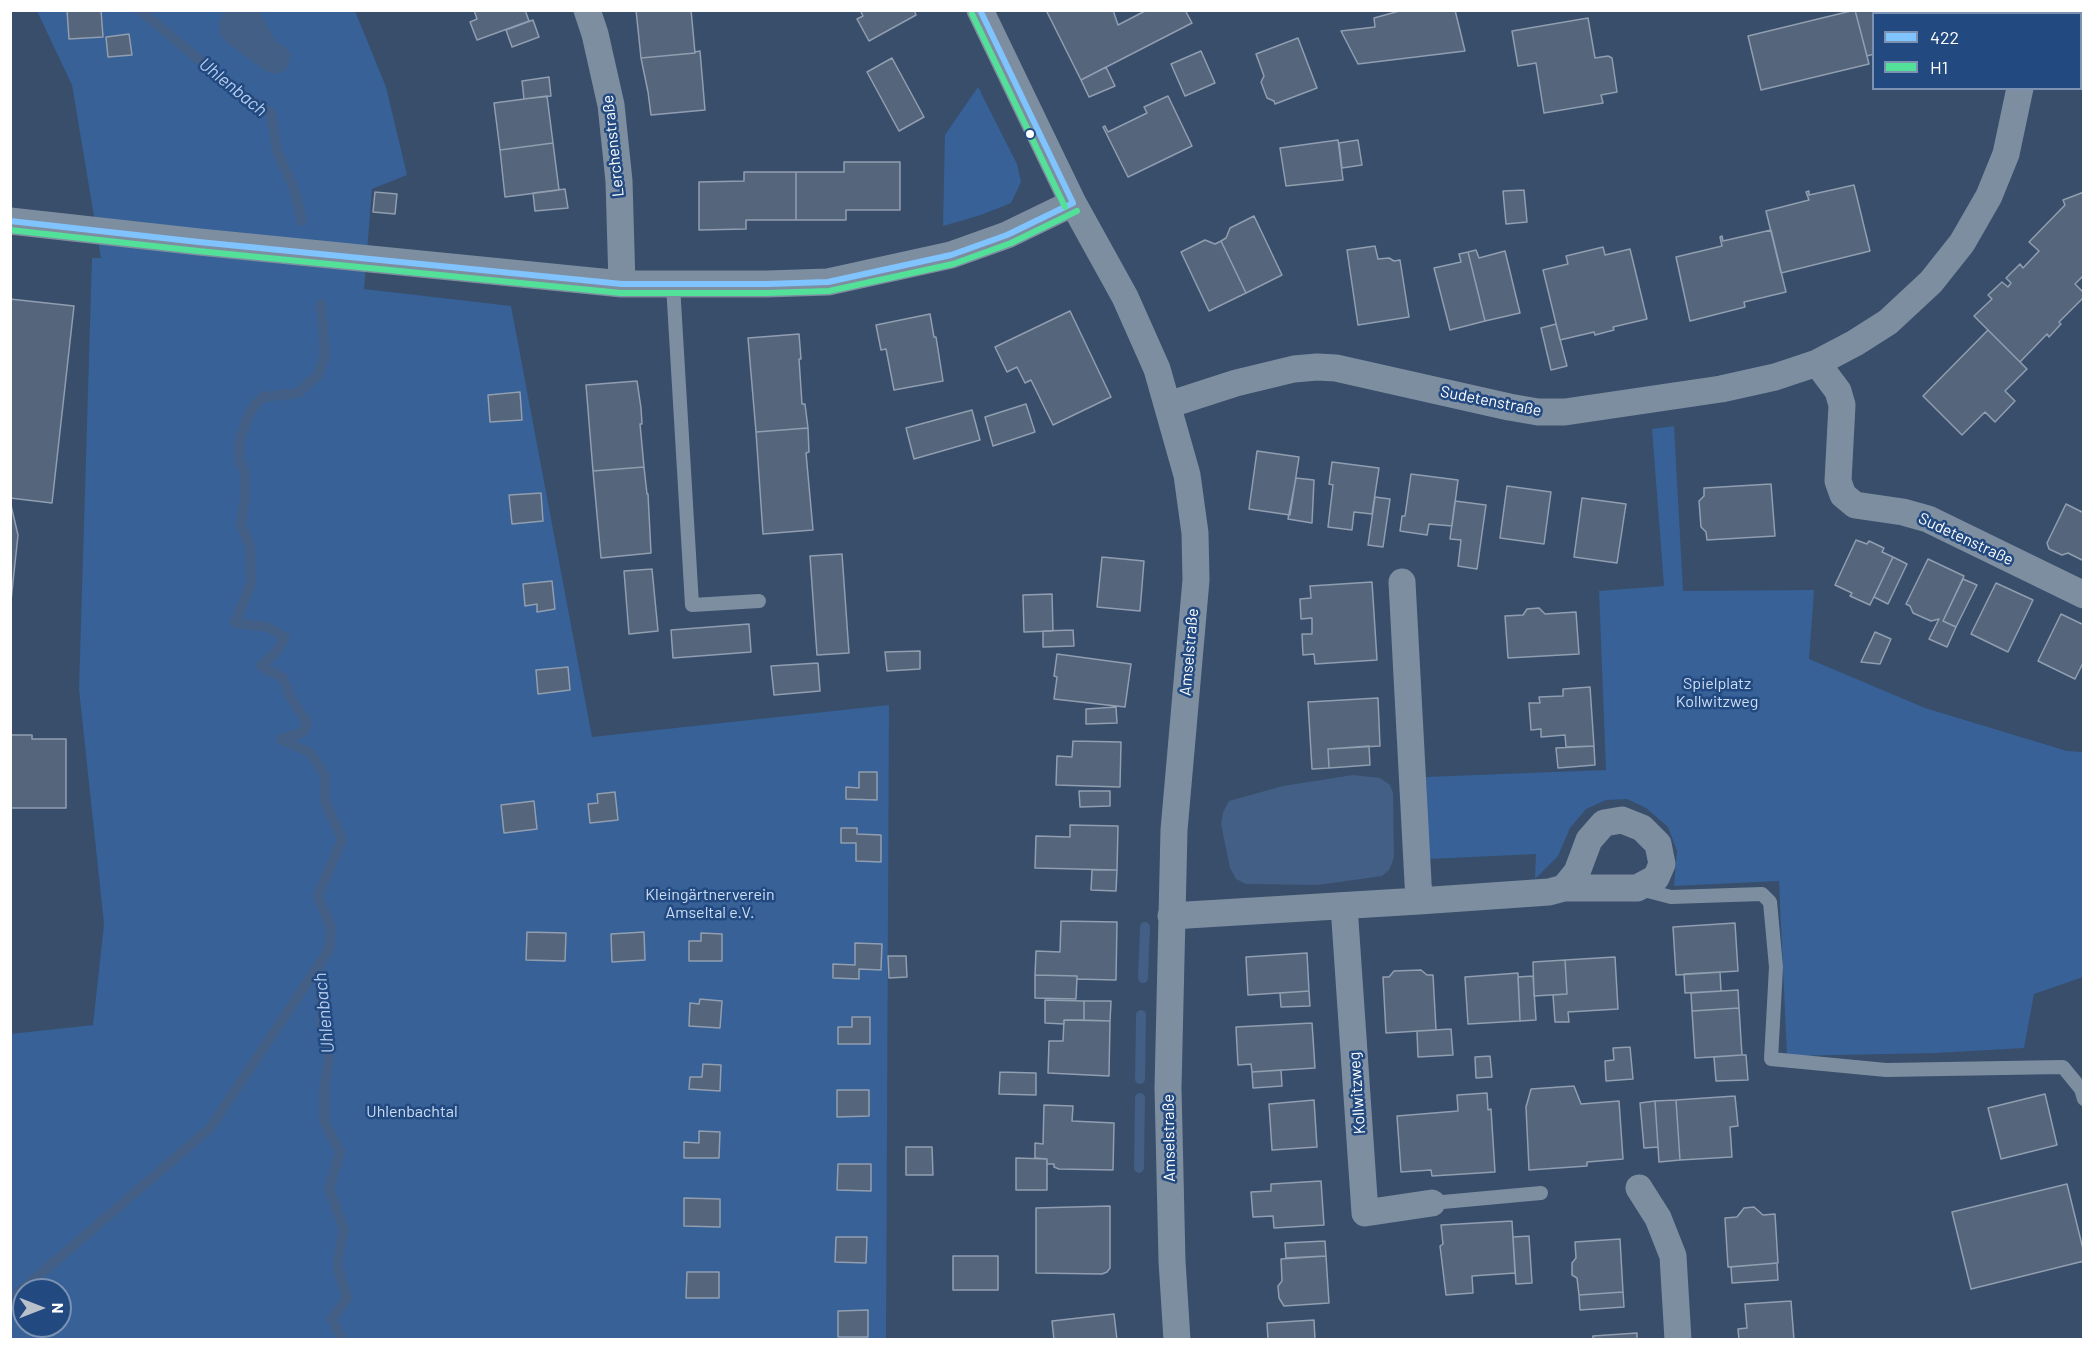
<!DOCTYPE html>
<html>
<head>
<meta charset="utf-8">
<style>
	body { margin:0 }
	#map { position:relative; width:2094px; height:1350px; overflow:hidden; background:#384e6b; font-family:Barlow,sans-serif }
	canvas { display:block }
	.frame { position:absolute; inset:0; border:12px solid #fff; pointer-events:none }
	.legend { position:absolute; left:1872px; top:12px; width:210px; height:78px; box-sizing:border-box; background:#234a80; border:2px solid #7b92b3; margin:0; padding:8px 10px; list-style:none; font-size:18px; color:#fff }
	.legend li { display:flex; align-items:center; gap:12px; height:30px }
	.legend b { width:30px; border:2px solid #7b92b3 }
	.north { position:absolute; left:12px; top:1278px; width:60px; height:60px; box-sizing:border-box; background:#234a80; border:2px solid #7b92b3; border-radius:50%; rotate:90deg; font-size:16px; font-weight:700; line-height:24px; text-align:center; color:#fff }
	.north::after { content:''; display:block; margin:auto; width:21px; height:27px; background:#b9c1cb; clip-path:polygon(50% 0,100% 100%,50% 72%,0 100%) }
</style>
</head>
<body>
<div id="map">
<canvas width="2094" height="1350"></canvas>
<div class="frame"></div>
<ul class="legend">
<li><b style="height:8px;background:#80c4ff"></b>422</li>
<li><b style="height:8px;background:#53e098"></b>H1</li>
</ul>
<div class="north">N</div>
</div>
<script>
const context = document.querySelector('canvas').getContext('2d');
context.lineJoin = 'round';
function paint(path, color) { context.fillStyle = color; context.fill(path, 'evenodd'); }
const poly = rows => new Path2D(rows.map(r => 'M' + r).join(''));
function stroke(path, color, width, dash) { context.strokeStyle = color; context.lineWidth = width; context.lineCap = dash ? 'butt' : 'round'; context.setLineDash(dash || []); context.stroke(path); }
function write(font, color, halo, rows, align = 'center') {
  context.font = font + ' Barlow,sans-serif'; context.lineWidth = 5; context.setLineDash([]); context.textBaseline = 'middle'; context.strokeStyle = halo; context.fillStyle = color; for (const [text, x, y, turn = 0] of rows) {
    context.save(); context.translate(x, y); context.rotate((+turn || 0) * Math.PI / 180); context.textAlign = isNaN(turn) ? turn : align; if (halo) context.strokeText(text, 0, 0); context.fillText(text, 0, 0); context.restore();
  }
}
paint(poly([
	[37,11,355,11,386,87,407,175,372,189,364,289,511,306,592,737,889,705,886,1339,11,1339,10,1034,93,1025,104,924,79,689,92,258,101,258,72,85],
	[24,1290,60,1290,60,1326,24,1326],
	[978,87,1017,164,1021,182,1011,203,981,215,943,226,945,135],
	[1674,426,1683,591,1814,590,1809,659,1925,708,2067,751,2083,752,2083,977,2034,994,2024,1048,1936,1053,1787,1056,1779,881,1674,886,1677,851,1668,827,1646,808,1627,799,1606,800,1586,809,1570,828,1558,856,1535,879,1536,854,1429,859,1426,777,1606,770,1599,591,1664,586,1652,429]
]), '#376197');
paint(poly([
	[224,10,260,11,270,32,276,41,287,48,291,55,287,69,276,74,267,72,226,42,220,34,219,24],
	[1353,775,1380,778,1390,785,1393,793,1394,858,1389,870,1382,876,1318,885,1246,884,1236,879,1230,868,1221,824,1223,812,1229,801,1283,786]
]), '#435f85');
stroke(poly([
	[140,10,235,90,271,113,277,151,294,189,302,221],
	[321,304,325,355,318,375,298,393,263,397,253,407,247,419,239,444,239,458,245,472,245,497,241,524,250,546,251,583,235,623,267,627,285,637,277,651,261,666,283,678,290,697,307,722,303,732,281,739,310,753,325,775,325,801,342,839,318,896,331,928,329,949,319,965,322,1024,329,1058,324,1088,324,1121,340,1152,329,1189,344,1229,337,1265,347,1298,332,1319,342,1340],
	[1143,978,1145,927],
	[1140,1079,1141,1015],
	[1139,1168,1140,1098],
	[10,1300,210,1128,319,965]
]), '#435f85', 10);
const building = poly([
	[67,10,101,10,103,37,69,39,67,10],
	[474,10,525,10,529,21,477,40,470,22,477,19,474,10],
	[636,10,691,10,695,53,641,58,636,10],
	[860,10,914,10,916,15,869,41,857,19,863,16,860,10],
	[1046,10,1113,10,1118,25,1147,10,1185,10,1192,23,1081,80,1046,10],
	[1403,10,1455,10,1465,51,1358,64,1341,31,1375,27,1374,18,1403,10],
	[1855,10,1869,64,1761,90,1748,36,1855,10],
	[1855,10,1970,10,1970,14,1874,14,1874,54,1867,56,1855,10],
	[1588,18,1595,58,1608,56,1612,58,1617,92,1601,95,1603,103,1544,113,1536,63,1518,66,1512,31,1588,18],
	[533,20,539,37,512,47,506,30,533,20],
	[129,34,132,55,108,57,106,37,129,34],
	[1298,38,1317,88,1275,104,1274,101,1267,98,1261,82,1264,76,1256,54,1298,38],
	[700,51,705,110,651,115,648,92,641,58,695,53,695,52,700,51],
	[1201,51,1215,83,1185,96,1171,64,1201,51],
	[892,58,924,117,899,131,867,72,892,58],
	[1106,67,1115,86,1089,97,1081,80,1106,67],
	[549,77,551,96,524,99,522,81,549,77],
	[547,96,553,143,500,150,494,103,547,96],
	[1168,96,1192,146,1128,177,1103,127,1105,126,1108,132,1147,113,1144,107,1168,96],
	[1338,140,1343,180,1286,186,1280,148,1338,140],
	[1358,140,1362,165,1342,168,1339,143,1358,140],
	[553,143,559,190,505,197,500,150,553,143],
	[844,162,900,162,900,210,846,210,846,220,796,220,796,172,844,172,844,162],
	[744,172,796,172,796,220,746,220,746,229,699,230,699,182,744,181,744,172],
	[1854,185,1870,251,1781,273,1766,211,1809,200,1806,192,1809,191,1809,195,1854,185],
	[565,189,568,208,535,211,533,193,565,189],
	[1524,190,1527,222,1506,224,1503,191,1524,190],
	[375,192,397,194,395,214,373,212,375,192],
	[2084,192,2084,275,2075,284,2084,293,2084,297,2059,322,2061,324,2049,337,2047,334,2020,362,1974,316,1992,299,1988,295,2002,282,2008,287,2011,283,2006,278,2020,264,2023,268,2039,251,2029,242,2065,205,2063,200,2084,192],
	[1254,216,1282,275,1246,293,1221,241,1226,238,1230,228,1254,216],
	[1771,230,1786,292,1744,302,1745,307,1690,321,1676,257,1722,246,1720,237,1722,236,1723,241,1771,230],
	[1205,240,1215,244,1221,241,1246,293,1209,311,1181,252,1205,240],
	[1375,246,1378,259,1389,258,1394,261,1400,260,1409,317,1358,325,1347,250,1375,246],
	[1603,247,1605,255,1630,249,1647,319,1613,327,1614,330,1595,335,1594,332,1560,340,1543,270,1568,264,1566,256,1603,247],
	[1476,250,1479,258,1505,251,1520,313,1485,321,1468,252,1476,250],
	[1468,252,1485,321,1450,330,1434,268,1461,262,1459,254,1468,252],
	[10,299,74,306,52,503,10,498,10,299],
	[1070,311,1111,397,1053,425,1031,380,1025,383,1017,367,1007,372,995,347,1070,311],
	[930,314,934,337,936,337,943,381,894,390,886,349,881,350,876,325,930,314],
	[1556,324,1567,366,1551,370,1541,328,1556,324],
	[1988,330,2027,369,2005,391,2015,401,1995,422,1985,412,1962,435,1923,396,1988,330],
	[799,334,801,359,799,359,802,404,805,404,808,428,756,432,748,338,799,334],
	[637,381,641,408,642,424,640,424,644,467,593,471,586,385,637,381],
	[520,392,522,420,490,422,488,395,520,392],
	[1026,404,1035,432,993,446,985,417,1026,404],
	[972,410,980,440,914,459,906,428,972,410],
	[808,428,809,452,806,453,813,530,763,534,756,432,808,428],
	[1257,451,1299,457,1290,515,1249,509,1257,451],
	[1332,462,1379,468,1372,514,1354,512,1352,530,1328,527,1333,485,1329,484,1332,462],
	[644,467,647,494,648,494,651,553,601,558,593,471,644,467],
	[1411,474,1458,480,1452,526,1429,524,1427,535,1400,531,1402,516,1405,516,1411,474],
	[1296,478,1314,480,1312,523,1288,519,1296,478],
	[1771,484,1775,536,1707,540,1706,532,1701,527,1699,501,1704,496,1704,488,1771,484],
	[1507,486,1551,492,1544,544,1500,538,1507,486],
	[541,493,543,521,512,524,509,495,541,493],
	[1375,497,1390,499,1383,547,1368,545,1375,497],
	[1582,498,1626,504,1617,563,1574,557,1582,498],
	[10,501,18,535,10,610,10,501],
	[1455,501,1486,505,1477,569,1458,566,1461,540,1450,539,1455,501],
	[2066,504,2084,513,2084,561,2068,553,2062,555,2049,549,2047,543,2066,504],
	[1856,540,1867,544,1869,541,1884,548,1882,552,1893,557,1870,605,1850,596,1852,593,1835,585,1856,540],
	[842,554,849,653,817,655,810,556,842,554],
	[1102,557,1144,561,1140,611,1097,607,1102,557],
	[1893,557,1907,564,1888,604,1874,597,1893,557],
	[1928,559,1964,576,1943,621,1956,627,1947,647,1929,639,1939,619,1931,621,1913,613,1910,606,1906,604,1928,559],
	[652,569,658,631,629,634,624,571,652,569],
	[1963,579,1977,585,1956,627,1943,621,1963,579],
	[552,581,555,609,537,612,537,604,525,606,523,584,552,581],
	[1372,582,1377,660,1315,664,1314,654,1303,655,1302,634,1312,634,1312,618,1301,619,1300,599,1311,598,1310,586,1372,582],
	[1996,583,2033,600,2008,652,1971,634,1996,583],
	[1052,594,1053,631,1024,632,1023,595,1052,594],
	[1539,608,1545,614,1576,612,1579,654,1508,658,1505,616,1523,615,1527,609,1539,608],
	[2061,614,2084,625,2084,661,2075,679,2038,661,2061,614],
	[749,624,751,652,673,658,671,630,749,624],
	[1073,630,1074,646,1043,647,1043,631,1073,630],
	[1875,632,1891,639,1880,664,1861,662,1875,632],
	[920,651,920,669,887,671,885,652,920,651],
	[1057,654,1131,664,1125,707,1054,699,1057,677,1054,676,1057,654],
	[818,663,820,691,774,695,771,666,818,663],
	[568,667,570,690,538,694,536,670,568,667],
	[1590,687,1594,746,1566,747,1565,735,1541,737,1541,729,1531,730,1529,703,1540,703,1539,697,1563,696,1563,689,1590,687],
	[1378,698,1380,746,1328,749,1329,768,1312,769,1308,702,1378,698],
	[1116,707,1117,723,1086,724,1086,709,1116,707],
	[10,735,32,735,32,739,66,739,66,808,10,808,10,735],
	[1073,741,1121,742,1120,787,1056,785,1057,756,1072,757,1073,741],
	[1369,746,1370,765,1329,768,1328,749,1369,746],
	[1594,746,1595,765,1558,768,1556,748,1594,746],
	[859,772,877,772,877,800,846,799,846,787,859,788,859,772],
	[1079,791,1110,791,1110,806,1080,807,1079,791],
	[615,792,618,820,590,823,588,804,598,803,597,794,615,792],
	[534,801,537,829,504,833,501,805,534,801],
	[1070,825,1118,826,1117,870,1035,868,1036,836,1070,837,1070,825],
	[841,828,857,828,857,834,881,835,881,862,856,861,856,843,841,843,841,828],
	[1092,870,1117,870,1116,891,1091,890,1092,870],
	[1061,921,1117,922,1116,980,1077,979,1077,976,1035,975,1036,951,1060,952,1061,921],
	[1735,923,1738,971,1676,975,1673,927,1735,923],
	[527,932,566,933,565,961,526,960,527,932],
	[644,932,645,960,612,962,611,934,644,932],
	[701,933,722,934,722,961,689,961,689,941,701,941,701,933],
	[855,943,882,944,881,970,859,969,859,979,833,978,833,964,855,965,855,943],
	[1307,953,1309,991,1248,995,1246,957,1307,953],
	[888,956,906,956,907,977,889,978,888,956],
	[1615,957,1618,1009,1568,1012,1569,1022,1555,1022,1553,995,1567,994,1565,960,1615,957],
	[1565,960,1567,994,1534,996,1533,962,1565,960],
	[1421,970,1427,975,1433,975,1436,1030,1386,1033,1383,977,1389,977,1394,971,1421,970],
	[1720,972,1721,991,1685,993,1684,974,1720,972],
	[1518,973,1520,1021,1468,1024,1465,977,1518,973],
	[1035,975,1077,976,1076,999,1035,998,1035,975],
	[1533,976,1536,1020,1520,1021,1518,977,1533,976],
	[1738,990,1739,1008,1692,1011,1691,993,1738,990],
	[1309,991,1310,1006,1281,1007,1280,993,1309,991],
	[700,999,722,1001,720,1028,689,1026,690,1003,699,1004,700,999],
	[1045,1000,1084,1001,1084,1020,1064,1020,1064,1024,1045,1023,1045,1000],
	[1084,1001,1111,1001,1110,1021,1084,1020,1084,1001],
	[1739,1008,1742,1055,1695,1058,1692,1011,1739,1008],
	[852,1017,870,1017,870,1044,838,1044,838,1027,852,1027,852,1017],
	[1064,1020,1110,1021,1109,1076,1048,1073,1049,1041,1063,1041,1064,1020],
	[1312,1023,1315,1068,1252,1072,1251,1064,1238,1065,1236,1027,1312,1023],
	[1451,1029,1453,1055,1418,1057,1417,1031,1451,1029],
	[1630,1047,1633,1079,1606,1081,1605,1061,1614,1060,1613,1048,1630,1047],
	[1742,1055,1746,1055,1748,1080,1716,1081,1714,1057,1742,1055],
	[1490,1056,1492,1077,1476,1078,1475,1057,1490,1056],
	[703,1064,721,1065,720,1091,689,1089,690,1077,702,1077,703,1064],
	[1281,1070,1282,1086,1253,1088,1252,1072,1281,1070],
	[1000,1072,1036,1073,1036,1095,999,1094,1000,1072],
	[1574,1086,1581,1104,1619,1101,1623,1159,1587,1162,1587,1166,1529,1170,1526,1107,1531,1089,1574,1086],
	[837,1090,869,1090,869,1116,837,1117,837,1090],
	[1487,1093,1488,1110,1491,1109,1495,1172,1432,1176,1431,1170,1401,1172,1397,1116,1458,1111,1457,1095,1487,1093],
	[2045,1094,2057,1145,2001,1159,1988,1108,2045,1094],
	[1735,1096,1738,1126,1730,1127,1732,1157,1680,1160,1676,1100,1735,1096],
	[1314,1100,1317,1147,1272,1150,1269,1104,1314,1100],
	[1676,1100,1680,1160,1659,1162,1655,1101,1676,1100],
	[1655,1101,1658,1147,1644,1148,1640,1103,1655,1101],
	[1044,1105,1073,1106,1072,1121,1114,1123,1113,1170,1059,1169,1054,1167,1054,1164,1047,1164,1047,1159,1035,1158,1035,1143,1043,1144,1044,1105],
	[699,1131,720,1132,719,1158,684,1158,684,1142,699,1143,699,1131],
	[906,1147,932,1147,933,1175,906,1175,906,1147],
	[1016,1158,1047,1159,1047,1190,1016,1190,1016,1158],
	[838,1164,871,1164,871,1191,837,1190,838,1164],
	[1321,1181,1324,1225,1274,1228,1273,1216,1253,1217,1251,1192,1271,1191,1271,1184,1321,1181],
	[2067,1184,2084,1253,2084,1261,1971,1289,1952,1212,2067,1184],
	[684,1198,720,1199,720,1227,684,1226,684,1198],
	[1110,1206,1110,1268,1107,1272,1102,1274,1036,1273,1036,1208,1110,1206],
	[1754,1207,1763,1215,1775,1214,1778,1263,1728,1267,1725,1218,1737,1217,1744,1208,1754,1207],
	[1512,1221,1515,1273,1472,1276,1473,1293,1446,1295,1440,1246,1443,1244,1441,1225,1512,1221],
	[1529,1236,1532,1283,1516,1284,1513,1237,1529,1236],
	[836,1237,867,1237,866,1263,835,1262,836,1237],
	[1620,1239,1623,1292,1579,1295,1577,1278,1572,1275,1572,1263,1576,1258,1575,1242,1620,1239],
	[1325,1241,1326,1256,1286,1258,1285,1243,1325,1241],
	[953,1256,998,1256,998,1290,953,1290,953,1256],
	[1326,1256,1329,1303,1284,1306,1279,1298,1278,1286,1282,1281,1281,1259,1326,1256],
	[1777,1263,1778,1280,1732,1283,1731,1267,1777,1263],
	[687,1272,719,1272,719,1298,686,1298,687,1272],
	[1623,1292,1624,1307,1580,1310,1579,1295,1623,1292],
	[1791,1301,1794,1340,1739,1340,1738,1329,1747,1328,1745,1304,1791,1301],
	[868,1310,868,1337,838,1337,838,1311,868,1310],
	[1114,1314,1117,1340,1054,1340,1052,1321,1114,1314],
	[1314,1320,1315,1340,1268,1340,1267,1323,1314,1320],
	[1637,1333,1637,1340,1593,1340,1593,1336,1637,1333]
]);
paint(building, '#54657c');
stroke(building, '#919eb0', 1.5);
stroke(poly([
	[673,285,692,605,759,601],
	[1640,889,1671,897,1762,894,1770,902,1776,967,1771,1059,1886,1070,2063,1067,2081,1089,2084,1099],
	[1432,1203,1541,1193]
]), '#7e8ea1', 14);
stroke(poly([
	[587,10,595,34,611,105,619,181,622,284],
	[980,10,1073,203,1125,297,1157,369,1187,475,1195,533,1196,580,1174,830,1168,1088,1172,1261,1177,1340],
	[2033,14,2033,10],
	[10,221,199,242,622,284,767,284,828,282,951,255,1007,235,1073,203],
	[1817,363,1838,391,1842,405,1838,481,1843,495,1855,505,1903,512,1928,519,2084,595],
	[1168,405,1236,383,1294,369,1317,367,1336,368,1509,407,1538,412,1565,412,1721,389,1775,377,1817,363,1855,343,1888,322,1931,282,1962,243,1989,196,2006,154,2020,88],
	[1402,582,1419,901],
	[1344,906,1365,1213,1432,1203],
	[1171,916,1419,901,1549,892,1564,888,1637,888,1656,878,1662,864,1658,844,1642,828,1622,820,1604,823,1589,840,1577,872,1564,888],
	[1639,1188,1658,1218,1673,1256,1678,1340]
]), '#7e8ea1', 27);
stroke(poly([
	[980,10,1073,203],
	[10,221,199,242,622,284,767,284,828,282,951,255,1007,235,1073,203]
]), '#80c4ff', 6);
stroke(poly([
	[972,14,1065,207],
	[10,230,198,251,621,293,767,293,829,291,953,264,1011,243,1077,211]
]), '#53e098', 6);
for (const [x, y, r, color] of [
	[1030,134,5,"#fff"]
]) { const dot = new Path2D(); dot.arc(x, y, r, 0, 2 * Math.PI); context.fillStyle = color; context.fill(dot); stroke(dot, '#234a80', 2); }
write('16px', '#fff', '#234a80', [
	["Lerchenstraße",613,146,-96],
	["Sudetenstraße",1491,401,11],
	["Sudetenstraße",1966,539,25],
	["Amselstraße",1189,652,-85],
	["Kollwitzweg",1357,1093,-94],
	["Amselstraße",1169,1138,-91]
]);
write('16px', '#cddff5', '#234a80', [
	["Spielplatz",1717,684],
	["Kollwitzweg",1717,702],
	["Kleingärtnerverein",710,895],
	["Amseltal e.V.",710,913],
	["Uhlenbachtal",412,1112]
]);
write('italic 18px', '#b5ceef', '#234a80', [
	["Uhlenbach",233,87,39],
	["Uhlenbach",324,1013,-96]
]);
</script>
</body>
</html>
